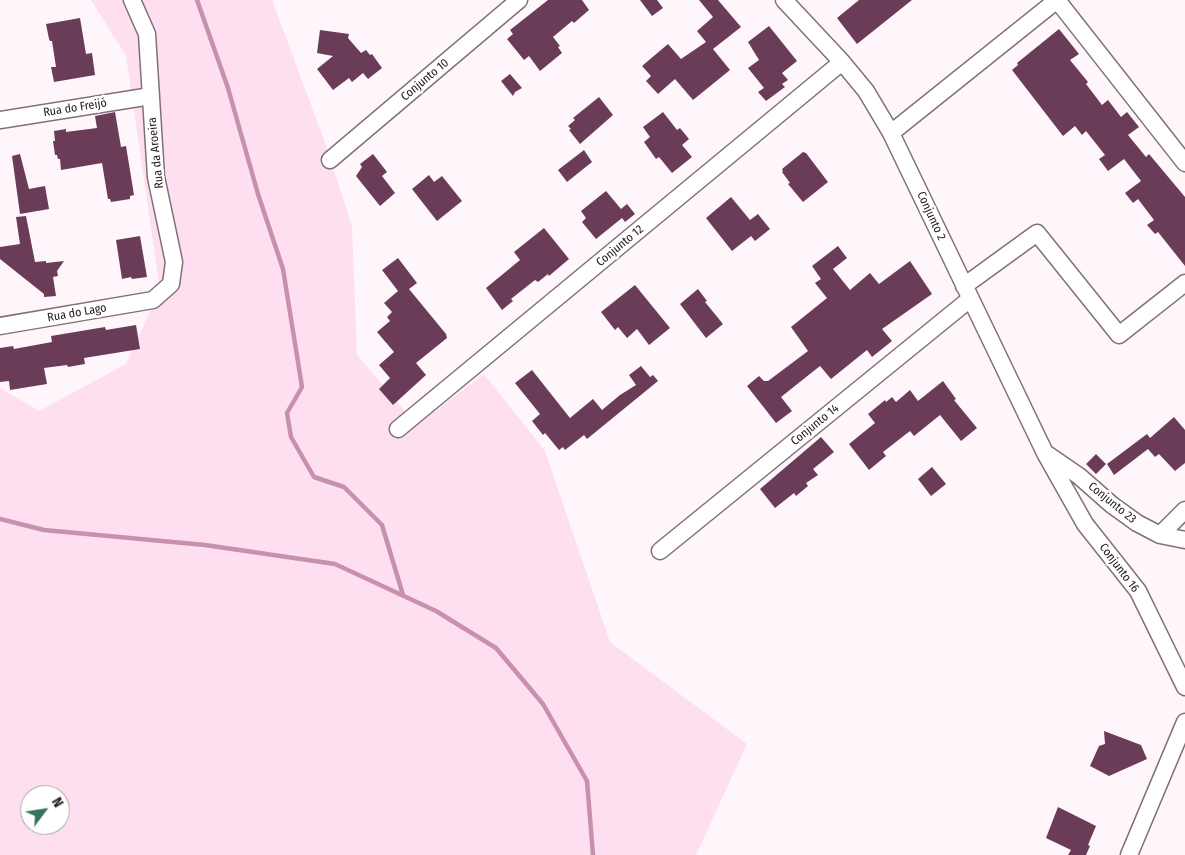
<!DOCTYPE html>
<html>
<head>
<meta charset="utf-8">
<style>
	body { margin:0 }
	#map { position:relative; width:1185px; height:855px; overflow:hidden; background:#fef6fa; font-family:"Fira Sans Condensed",sans-serif }
	canvas { display:block }
	.north { position:absolute; left:20px; top:785px; width:50px; height:50px; box-sizing:border-box; background:#fff; border:1px solid #a6a3a5; border-radius:50%; rotate:59deg; font-size:14px; font-weight:700; line-height:20px; text-align:center; color:#211a1e }
	.north::after { content:''; display:block; margin:auto; width:18px; height:22px; background:#3a735c; clip-path:polygon(50% 0,100% 100%,50% 72%,0 100%) }
</style>
</head>
<body>
<div id="map">
<canvas width="1185" height="855"></canvas>
<div class="north">N</div>
</div>
<script>
const context = document.querySelector('canvas').getContext('2d');
context.lineJoin = 'round';
function paint(path, color) { context.fillStyle = color; context.fill(path, 'evenodd'); }
const poly = rows => new Path2D(rows.map(r => 'M' + r).join(''));
function stroke(path, color, width, dash) { context.strokeStyle = color; context.lineWidth = width; context.lineCap = dash ? 'butt' : 'round'; context.setLineDash(dash || []); context.stroke(path); }
function write(font, color, halo, rows, align = 'center') {
  context.font = font + ' "Fira Sans Condensed",sans-serif'; context.lineWidth = 5; context.setLineDash([]); context.textBaseline = 'middle'; context.strokeStyle = halo; context.fillStyle = color; for (const [text, x, y, turn = 0] of rows) {
    context.save(); context.translate(x, y); context.rotate((+turn || 0) * Math.PI / 180); context.textAlign = isNaN(turn) ? turn : align; if (halo) context.strokeText(text, 0, 0); context.fillText(text, 0, 0); context.restore();
  }
}
paint(poly([
	[91,0,272,0,324,140,352,226,357,355,417,425,484,374,545,451,610,642,747,744,696,855,0,855,0,388,39,411,126,364,160,290,126,56],
	[30,795,60,795,60,825,30,825]
]), '#fedfef');
stroke(poly([
	[197,0,228,88,258,194,283,269,302,387,287,413,291,437,314,477,344,487,382,525,403,595],
	[0,519,44,530,205,545,335,564,436,611,496,648,543,704,587,781,593,855]
]), '#c790ae', 4.5);
paint(poly([
	[548,0,582,0,589,10,574,23,572,21,553,37,560,46,558,47,562,53,540,71,529,56,524,60,507,39,513,34,510,30],
	[640,0,657,0,663,8,652,16],
	[699,0,718,0,741,27,713,49,730,70,693,100,675,79,658,94,646,81,651,76,642,66,668,44,681,59,706,42,697,31,713,17],
	[859,0,912,0,857,44,837,18],
	[80,18,86,54,92,53,95,75,54,82,51,67,56,67,52,41,50,41,49,39,46,24],
	[769,26,797,61,782,73,788,80,782,84,785,87,766,101,758,92,764,88,748,68,759,60,748,42],
	[1059,29,1079,54,1070,60,1088,82,1086,84,1102,105,1108,100,1121,117,1127,112,1139,127,1128,135,1146,157,1149,154,1185,197,1185,266,1158,232,1155,234,1147,225,1154,220,1138,199,1133,203,1125,193,1141,181,1124,159,1108,171,1099,159,1105,155,1086,131,1082,135,1075,126,1063,136,1012,70,1018,65,1017,63],
	[320,30,349,34,348,38,361,53,366,50,370,55,372,54,382,68,368,79,363,73,352,82,349,78,333,90,317,69,333,56,317,53],
	[510,74,522,88,515,92,513,96,501,81],
	[599,97,613,115,580,144,569,130,571,129,568,126,575,120,573,118],
	[115,112,121,147,126,146,134,195,130,196,130,199,111,202,110,199,108,199,102,163,61,170,60,159,58,159,57,155,55,155,53,141,55,141,54,131,66,129,66,132,97,128,95,116],
	[663,112,677,130,680,128,689,139,682,145,692,157,672,173,659,157,656,159,644,142,650,137,643,127],
	[584,150,592,162,567,182,558,170],
	[803,152,806,153,828,182,803,202,788,184,790,183,782,172,783,171,782,169],
	[20,154,29,189,45,186,49,209,20,214,12,156],
	[373,154,387,172,382,176,395,193,380,206,356,176,362,167,360,164],
	[429,175,434,182,442,176,462,201,437,221,412,189],
	[606,191,621,209,627,204,635,214,625,222,622,218,596,239,582,222,586,218,581,211],
	[731,197,750,220,758,214,770,229,755,241,751,236,732,251,706,218],
	[26,216,35,262,46,261,46,263,64,261,57,271,58,276,53,277,56,296,44,297,44,294,0,259,0,247,20,244,16,217],
	[544,228,569,259,549,276,548,274,538,282,535,280,511,299,513,301,502,310,486,288,520,260,514,252],
	[140,236,147,277,132,279,131,277,122,279,116,240],
	[838,246,847,258,833,269,850,290,870,273,879,284,910,261,932,294,882,329,892,341,872,357,867,350,831,379,820,366,781,397,792,411,776,423,747,386,759,376,764,381,768,381,808,351,791,327,827,298,815,283,821,279,812,266],
	[398,258,417,283,409,289,446,334,447,338,416,363,426,375,393,405,379,389,390,378,379,365,394,352,377,332,390,321,387,317,392,312,384,303,398,291,382,270],
	[635,285,670,328,649,345,637,329,627,338,618,327,615,330,601,312],
	[698,289,707,301,705,302,723,324,706,338,680,304],
	[136,325,140,349,84,358,85,364,68,367,67,365,44,368,47,384,10,390,9,381,0,382,0,348,13,346,14,349,52,342,51,336,105,327,106,330],
	[641,366,650,377,653,375,658,381,587,439,584,435,565,450,563,447,559,450,545,433,543,435,532,421,540,414,515,383,532,370,570,418,593,399,602,410,620,395,636,385,629,375],
	[943,381,956,399,954,400,977,428,961,441,940,415,914,436,910,431,883,452,886,456,869,470,849,444,875,423,868,414,885,400,886,402,892,397,896,402,910,390,918,401],
	[1174,417,1185,430,1185,463,1175,471,1159,454,1155,457,1148,449,1114,475,1107,464,1147,434,1150,438],
	[821,437,834,452,813,469,818,475,806,483,808,486,796,496,794,493,775,508,760,489],
	[1096,454,1106,464,1096,474,1086,464],
	[932,467,946,484,931,496,918,479],
	[1104,731,1141,745,1147,759,1109,776,1090,766,1099,746,1105,744],
	[1058,807,1096,826,1088,845,1090,846,1086,855,1068,855,1071,850,1046,838]
]), '#6b3c57');
const minor = poly([
	[784,0,842,62,866,91,891,133,1045,453,1085,524,1138,591,1185,687],
	[0,120,151,96],
	[891,133,1057,0,1185,163],
	[330,160,519,0],
	[964,286,1037,233,1119,335,1185,283],
	[0,326,153,300,171,284,174,262,156,177,147,34,132,0],
	[398,429,842,62],
	[1047,454,1079,476,1112,505,1137,523,1160,535,1185,540],
	[1160,535,1185,510],
	[660,551,970,299],
	[1129,855,1185,722]
]);
stroke(minor, '#817079', 19);
stroke(minor, '#fff', 16);
write('12px', '#211a1e', '#fff', [
	["Conjunto 10",425,80,-40],
	["Rua do Freijó",75,108,-9],
	["Rua da Aroeira",156,153,-96],
	["Conjunto 2",931,216,65],
	["Conjunto 12",620,246,-40],
	["Rua do Lago",77,313,-10],
	["Conjunto 14",815,425,-39],
	["Conjunto 23",1112,503,39],
	["Conjunto 16",1119,568,53]
]);
</script>
</body>
</html>
